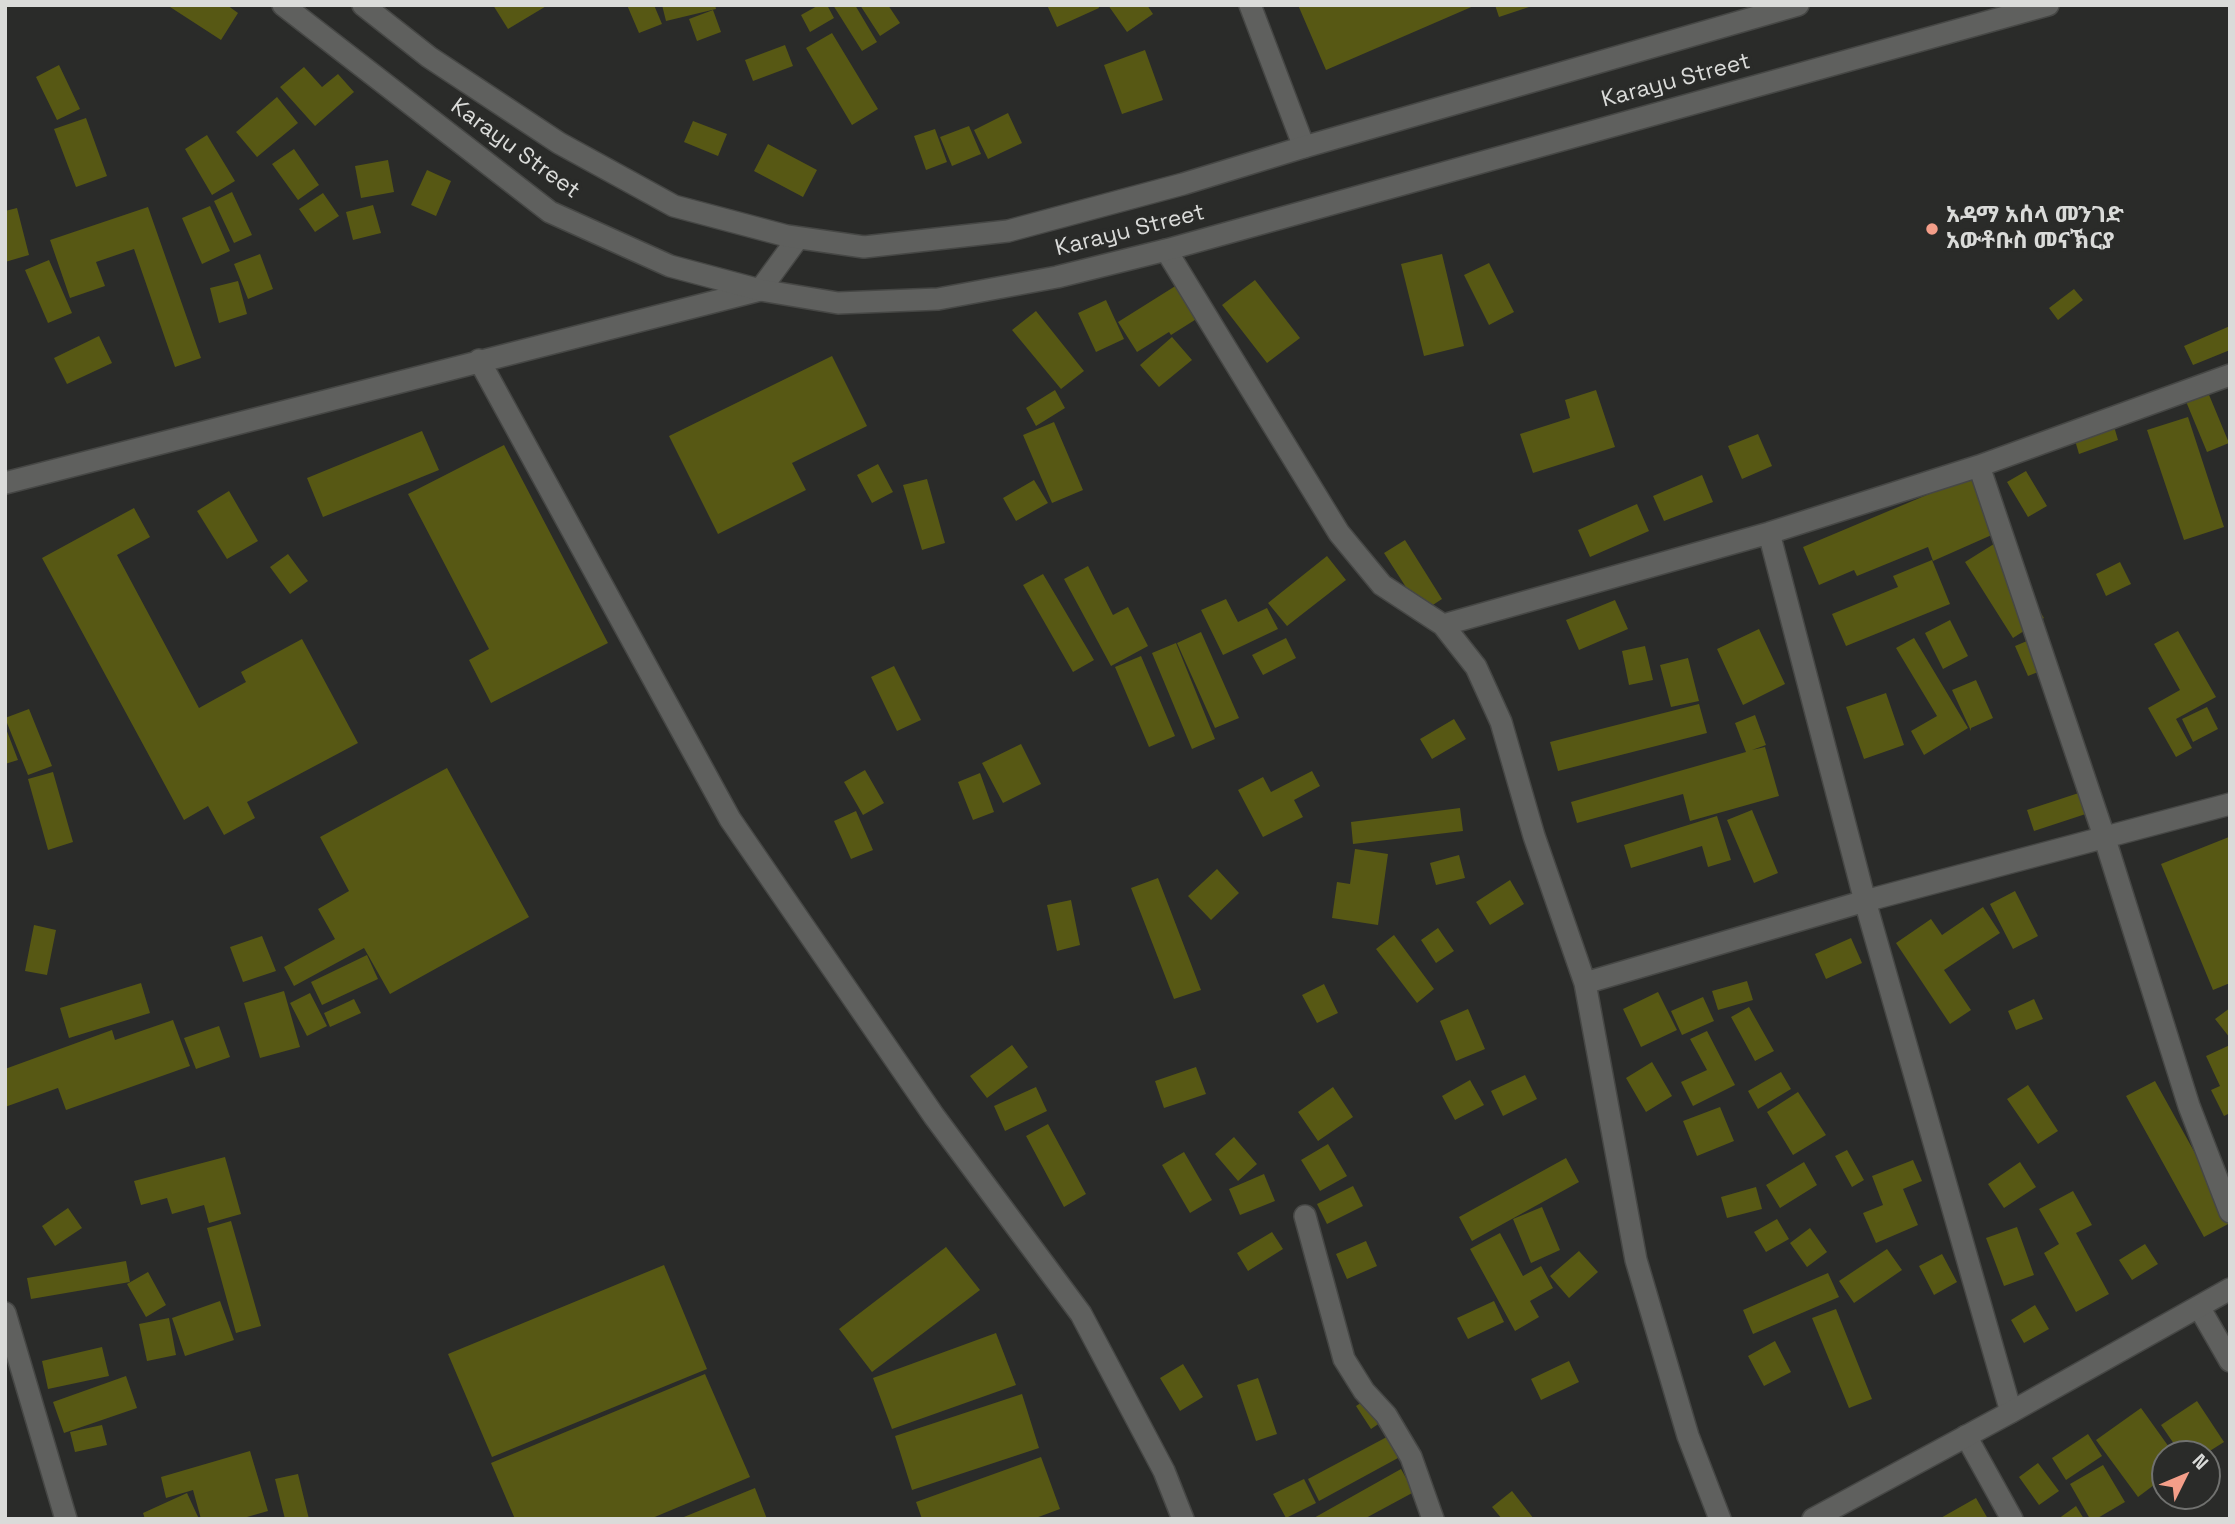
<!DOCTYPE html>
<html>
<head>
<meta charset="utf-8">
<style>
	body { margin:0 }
	#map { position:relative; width:2235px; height:1524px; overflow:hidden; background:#2a2b29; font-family:"Space Grotesk",sans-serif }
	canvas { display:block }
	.frame { position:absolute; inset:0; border:7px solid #dadbd9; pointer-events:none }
	.north { position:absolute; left:2151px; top:1440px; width:70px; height:70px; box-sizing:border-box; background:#2a2b29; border:2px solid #70716f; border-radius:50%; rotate:47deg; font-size:19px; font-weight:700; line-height:28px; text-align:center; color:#dadbd9 }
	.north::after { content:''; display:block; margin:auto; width:24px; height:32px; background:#f49e89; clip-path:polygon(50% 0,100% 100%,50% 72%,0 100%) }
</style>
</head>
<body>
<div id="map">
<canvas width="2235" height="1524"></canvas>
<div class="frame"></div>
<div class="north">N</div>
</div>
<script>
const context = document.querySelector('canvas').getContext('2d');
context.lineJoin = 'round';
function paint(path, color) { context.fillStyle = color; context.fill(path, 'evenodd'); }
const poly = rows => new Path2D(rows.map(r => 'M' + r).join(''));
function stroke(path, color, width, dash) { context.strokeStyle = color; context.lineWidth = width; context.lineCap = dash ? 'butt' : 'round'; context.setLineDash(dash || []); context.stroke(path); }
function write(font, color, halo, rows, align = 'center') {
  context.font = font + ' "Space Grotesk","Noto Sans Ethiopic",sans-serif'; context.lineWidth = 7; context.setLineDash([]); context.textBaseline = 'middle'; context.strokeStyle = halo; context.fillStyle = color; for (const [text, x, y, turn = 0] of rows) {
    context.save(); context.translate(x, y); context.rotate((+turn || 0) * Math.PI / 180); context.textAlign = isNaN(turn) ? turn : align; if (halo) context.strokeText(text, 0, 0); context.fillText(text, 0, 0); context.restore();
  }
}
paint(poly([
	[167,5,227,5,238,13,221,40],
	[493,5,548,5,508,29],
	[627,5,654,5,662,24,639,33],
	[662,5,715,5,716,9,666,21],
	[819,5,827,5,834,18,810,32,801,15],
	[833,5,855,5,877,42,862,51],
	[860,5,888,5,900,23,880,36],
	[1047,5,1098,5,1099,8,1057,27],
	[1108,5,1147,5,1153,14,1127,32],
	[1298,5,1476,5,1326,70],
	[1495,5,1531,5,1532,6,1499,17],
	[713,10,721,32,697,41,689,19],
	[832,33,878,109,852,125,806,48],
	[785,45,793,66,753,81,745,60],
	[1145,50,1163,100,1122,114,1104,65],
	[59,65,80,109,57,120,36,77],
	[304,67,322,87,338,74,354,92,315,126,280,87],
	[277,97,298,123,257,157,236,132],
	[1008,113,1022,143,988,159,974,130],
	[86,118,107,176,76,187,54,129],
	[693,121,727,134,718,156,684,142],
	[969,126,981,154,952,166,940,137],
	[935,129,947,162,926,170,914,136],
	[207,135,235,181,212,195,185,149],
	[768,144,817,170,803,197,754,171],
	[294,149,319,185,298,200,272,164],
	[388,160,394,192,361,198,355,166],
	[427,170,451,181,436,216,411,205],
	[232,192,252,235,234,243,214,201],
	[323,193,339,216,315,232,299,209],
	[373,205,381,233,353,240,346,212],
	[210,206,230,251,202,264,182,218],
	[148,207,201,358,175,367,134,249,96,262,105,286,70,298,50,240],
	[17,208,29,255,5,262,5,211],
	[260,254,273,289,248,299,234,264],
	[1442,254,1464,346,1424,356,1401,264],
	[49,260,72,313,48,323,25,270],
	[1489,263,1514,312,1489,325,1464,275],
	[1255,280,1300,338,1267,363,1222,305],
	[238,281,247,314,219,323,210,288],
	[1177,285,1198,318,1171,335,1169,332,1137,352,1118,322],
	[2074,289,2083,300,2058,320,2049,308],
	[1106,300,1124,339,1096,352,1078,313],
	[1036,311,1084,371,1061,389,1012,330],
	[2230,326,2230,350,2193,365,2184,346],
	[99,336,112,363,67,384,54,358],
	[1172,337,1192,360,1159,387,1140,365],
	[832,356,867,426,792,463,806,490,718,534,669,436],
	[1055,390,1065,408,1036,426,1026,408],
	[1596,390,1615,447,1533,473,1520,434,1570,418,1565,400],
	[2207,390,2229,443,2207,452,2185,399],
	[2188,417,2224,527,2184,540,2147,430],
	[1054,422,1083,490,1052,503,1023,435],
	[2113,423,2118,440,2079,454,2074,437],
	[422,431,439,470,323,517,307,478],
	[1758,434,1772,466,1742,479,1728,446],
	[504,445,608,643,491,703,469,660,489,649,408,494],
	[878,464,893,492,872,503,857,475],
	[2026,471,2047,506,2028,517,2007,482],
	[1979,473,2003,530,1933,561,1928,547,1857,576,1854,570,1819,585,1803,547],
	[1702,475,1713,502,1664,521,1653,496],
	[927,479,945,543,922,550,903,485],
	[1034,480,1048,503,1016,521,1003,498],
	[229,491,258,541,227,559,197,511],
	[1637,504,1649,531,1590,557,1578,530],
	[134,508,150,537,117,555,199,708,246,682,241,672,302,639,358,743,247,802,255,818,224,835,208,806,184,820,42,558],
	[1405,540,1442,599,1422,612,1384,553],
	[1997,542,2044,618,2013,638,1965,562],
	[288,554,308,581,290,594,270,567],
	[1327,556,1346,580,1287,626,1268,603],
	[1932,560,1950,604,1846,646,1832,614,1898,587,1893,576],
	[2120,562,2131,584,2106,596,2096,574],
	[1088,566,1113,615,1128,607,1148,646,1111,666,1064,579],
	[1043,574,1094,660,1073,672,1023,585],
	[1226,599,1238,622,1267,608,1278,629,1223,655,1201,610],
	[1615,600,1628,629,1579,650,1566,620],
	[1950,620,1968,656,1943,669,1925,633],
	[1759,629,1785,684,1743,705,1717,649],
	[2178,631,2216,697,2176,719,2192,748,2176,757,2148,708,2180,690,2154,644],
	[1201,632,1239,718,1215,728,1177,643],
	[2039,636,2053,666,2028,676,2015,646],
	[1286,638,1296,658,1263,675,1252,655],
	[1914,638,1968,728,1924,755,1911,731,1937,716,1896,648],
	[1176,643,1215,739,1192,749,1152,653],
	[1645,646,1653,680,1629,685,1622,651],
	[1141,656,1175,736,1149,747,1115,667],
	[1688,658,1699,701,1671,707,1660,665],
	[894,666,921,720,897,731,871,677],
	[1976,680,1993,718,1971,728,1971,731,1952,690],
	[1886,693,1904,745,1864,759,1846,707],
	[1699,704,1707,733,1558,771,1550,742],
	[2207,707,2218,729,2193,742,2182,719],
	[29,709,52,766,28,775,5,718],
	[1755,715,1766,745,1752,750,1765,747,1779,796,1690,821,1683,794,1577,823,1571,802,1746,752,1735,723],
	[1454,719,1466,739,1432,759,1420,739],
	[5,726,18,760,5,764],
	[1021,744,1041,784,1003,803,982,763],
	[447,768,529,917,390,994,364,948,294,986,284,967,335,939,318,909,349,891,320,837],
	[865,770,884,803,863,815,844,782],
	[1312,771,1320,786,1294,800,1303,817,1263,837,1238,790,1263,777,1271,792],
	[53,772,73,842,48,850,28,779],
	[980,773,994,812,973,820,958,782],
	[2097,787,2104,808,2034,831,2027,810],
	[1460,808,1463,831,1353,844,1351,822],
	[1752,810,1778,873,1754,883,1727,820],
	[856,811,873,850,851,859,834,821],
	[1717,816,1731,860,1708,867,1702,846,1631,868,1624,845],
	[2229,837,2230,983,2213,990,2161,864],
	[1355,849,1388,854,1378,925,1332,918,1337,882,1350,884],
	[1459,855,1465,878,1436,885,1430,863],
	[1217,869,1239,893,1211,920,1188,896],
	[1158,878,1201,990,1174,999,1131,888],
	[1510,880,1524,904,1490,925,1476,902],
	[2015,891,2038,936,2013,949,1990,904],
	[1071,900,1080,945,1057,951,1047,905],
	[1983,907,2000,933,1944,970,1971,1010,1950,1024,1896,943,1931,919,1942,935],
	[34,925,56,930,47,975,25,971],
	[1438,928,1454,951,1436,963,1421,940],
	[1394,935,1434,989,1417,1003,1376,949],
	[262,936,276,971,243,982,230,947],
	[1851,938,1862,963,1826,979,1815,954],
	[367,955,378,979,322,1005,311,982],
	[1747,981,1753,1000,1718,1010,1712,991],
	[141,983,150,1013,69,1038,60,1008],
	[1324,984,1338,1013,1317,1023,1302,995],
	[284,991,300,1047,260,1058,244,1003],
	[1658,992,1677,1030,1641,1047,1623,1009],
	[310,993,327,1026,307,1036,290,1003],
	[1703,997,1714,1021,1682,1035,1671,1011],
	[354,999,361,1013,330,1027,324,1013],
	[2034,999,2043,1019,2016,1030,2008,1011],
	[1749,1007,1774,1051,1755,1061,1731,1017],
	[2230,1008,2230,1038,2215,1019],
	[1468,1009,1485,1049,1456,1061,1440,1021],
	[173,1020,190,1066,66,1110,58,1088,5,1107,5,1069,112,1030,115,1040],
	[219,1026,230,1057,196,1069,184,1038],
	[1707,1031,1735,1085,1693,1106,1681,1082,1707,1070,1690,1039],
	[1012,1045,1028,1067,987,1098,970,1076],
	[2230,1045,2230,1113,2224,1116,2211,1090,2220,1086,2206,1056],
	[1652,1062,1672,1096,1646,1112,1626,1078],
	[1196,1067,1206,1094,1164,1108,1155,1081],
	[1781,1072,1791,1089,1758,1109,1748,1091],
	[1525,1075,1537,1099,1503,1116,1491,1091],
	[1470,1080,1484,1105,1455,1120,1442,1096],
	[2155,1081,2230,1216,2230,1223,2204,1237,2126,1096],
	[2028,1085,2058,1131,2038,1144,2007,1099],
	[1036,1087,1047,1111,1005,1131,994,1106],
	[1333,1087,1353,1117,1318,1141,1298,1112],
	[1798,1092,1826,1135,1793,1155,1767,1112],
	[1720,1107,1734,1141,1697,1156,1683,1121],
	[1048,1124,1086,1194,1064,1207,1026,1136],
	[1234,1137,1257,1164,1238,1181,1215,1154],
	[1328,1144,1347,1176,1320,1191,1301,1160],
	[1847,1150,1864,1180,1852,1187,1835,1156],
	[1184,1152,1212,1200,1190,1213,1162,1165],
	[225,1157,241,1214,209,1223,204,1205,172,1214,167,1198,141,1205,134,1181],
	[1566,1158,1579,1182,1472,1241,1459,1217],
	[1913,1160,1922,1181,1903,1189,1918,1225,1876,1243,1863,1213,1883,1205,1872,1176],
	[1804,1162,1817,1185,1780,1208,1766,1185],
	[2020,1162,2036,1187,2004,1208,1988,1184],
	[1264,1174,1275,1201,1240,1215,1229,1189],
	[1353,1186,1363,1206,1327,1224,1317,1204],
	[1756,1187,1762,1209,1727,1218,1721,1197],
	[2073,1191,2092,1225,2076,1233,2109,1294,2076,1312,2044,1253,2059,1244,2039,1209],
	[1542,1207,1560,1250,1531,1263,1513,1219],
	[68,1208,82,1228,55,1246,42,1226],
	[1777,1219,1789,1239,1766,1252,1754,1232],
	[231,1221,261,1326,236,1333,207,1228],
	[2017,1227,2034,1275,2004,1286,1986,1238],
	[1810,1228,1827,1252,1807,1267,1790,1243],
	[1272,1232,1283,1249,1248,1271,1237,1253],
	[1500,1233,1523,1276,1541,1266,1553,1288,1530,1301,1539,1317,1515,1331,1470,1249],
	[1366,1241,1377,1266,1347,1279,1336,1254],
	[2145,1244,2158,1264,2132,1280,2119,1260],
	[946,1247,980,1290,872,1372,839,1329],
	[1887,1249,1902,1270,1854,1303,1839,1281],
	[1579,1251,1598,1272,1569,1298,1550,1276],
	[1942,1254,1957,1282,1934,1295,1919,1266],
	[126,1261,130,1282,31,1299,27,1278],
	[664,1265,707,1369,492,1457,448,1354],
	[148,1272,166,1305,146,1317,127,1284],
	[1828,1273,1839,1297,1753,1334,1743,1310],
	[220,1301,234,1340,185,1356,172,1318],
	[1494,1301,1504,1322,1468,1339,1457,1318],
	[2035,1305,2049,1329,2024,1343,2011,1320],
	[1836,1309,1872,1399,1849,1408,1812,1318],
	[169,1318,176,1355,147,1361,139,1324],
	[996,1333,1016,1385,892,1429,873,1378],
	[1775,1341,1791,1372,1764,1386,1748,1356],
	[102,1347,109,1376,48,1389,42,1361],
	[1569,1361,1579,1382,1541,1400,1531,1379],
	[1183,1364,1203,1397,1180,1411,1160,1378],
	[705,1374,750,1477,650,1519,515,1519,491,1463],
	[126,1376,137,1408,64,1433,53,1402],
	[1258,1378,1277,1434,1256,1441,1237,1385],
	[1022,1394,1039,1448,912,1490,895,1436],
	[1375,1394,1390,1416,1371,1429,1356,1406],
	[2197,1401,2224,1442,2205,1454,2181,1454,2161,1425],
	[2141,1408,2174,1454,2165,1454,2165,1484,2157,1490,2154,1485,2138,1497,2096,1440],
	[102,1425,107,1445,75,1452,70,1432],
	[1398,1431,1409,1452,1319,1501,1308,1479],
	[2088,1434,2102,1456,2066,1480,2052,1458],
	[250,1451,268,1511,240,1519,201,1519,193,1490,166,1498,161,1477],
	[1041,1457,1060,1509,1033,1519,922,1519,916,1502],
	[2038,1463,2059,1491,2039,1505,2019,1477],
	[2103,1465,2125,1502,2096,1519,2090,1519,2070,1484],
	[1401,1469,1414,1492,1364,1519,1312,1519],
	[298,1474,309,1519,285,1519,275,1479],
	[1304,1479,1316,1503,1286,1518,1273,1494],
	[755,1488,767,1519,679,1519],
	[1512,1491,1534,1519,1502,1519,1492,1507],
	[187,1493,199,1519,145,1519,143,1513],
	[1976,1498,1988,1519,1939,1519],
	[2076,1506,2084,1519,2058,1519]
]), '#575814');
const minor = poly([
	[1250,5,1304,147],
	[1166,250,1339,533,1382,585,1443,625,1476,667,1501,722,1534,836,1585,983,1636,1260,1688,1436,1720,1519],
	[479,360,730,819,934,1116,1081,1314,1164,1471,1183,1519],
	[1979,466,2104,836,2189,1106,2230,1212],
	[5,483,760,290,798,238],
	[1769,533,1865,901,2011,1412],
	[1443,625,1769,533,1979,466,2230,375],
	[1585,983,1865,901,2230,804],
	[1305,1216,1344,1359,1364,1391,1386,1415,1411,1457,1433,1519],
	[2199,1307,2230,1361],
	[5,1313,66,1519],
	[1966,1436,2012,1519]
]);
const tertiary = poly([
	[1813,1519,2011,1412,2230,1289]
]);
const secondary = poly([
	[283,5,550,212,670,266,760,290,838,303,938,299,1057,277,1166,250,2048,5],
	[363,5,429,57,559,143,674,206,787,236,864,247,1008,231,1183,184,1304,147,1798,5]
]);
stroke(minor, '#464745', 24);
stroke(tertiary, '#464745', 24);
stroke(secondary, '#464745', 24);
stroke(minor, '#5f605e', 21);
stroke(tertiary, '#5f605e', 21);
stroke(secondary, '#5f605e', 21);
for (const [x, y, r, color] of [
	[1932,229,7,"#f49e89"]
]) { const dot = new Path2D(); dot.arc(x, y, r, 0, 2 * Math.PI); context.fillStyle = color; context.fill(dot); stroke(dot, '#2a2b29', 2.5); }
write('23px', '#dadbd9', '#2a2b29', [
	["Karayu Street",1676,81,-15],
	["Karayu Street",515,149,36],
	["Karayu Street",1130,231,-14]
]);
write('bold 23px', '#dadbd9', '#2a2b29', [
	["አዳማ አሰላ መንገድ",1946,216],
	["አውቶቡስ መናኽርያ",1946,242]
], 'left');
</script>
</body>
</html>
